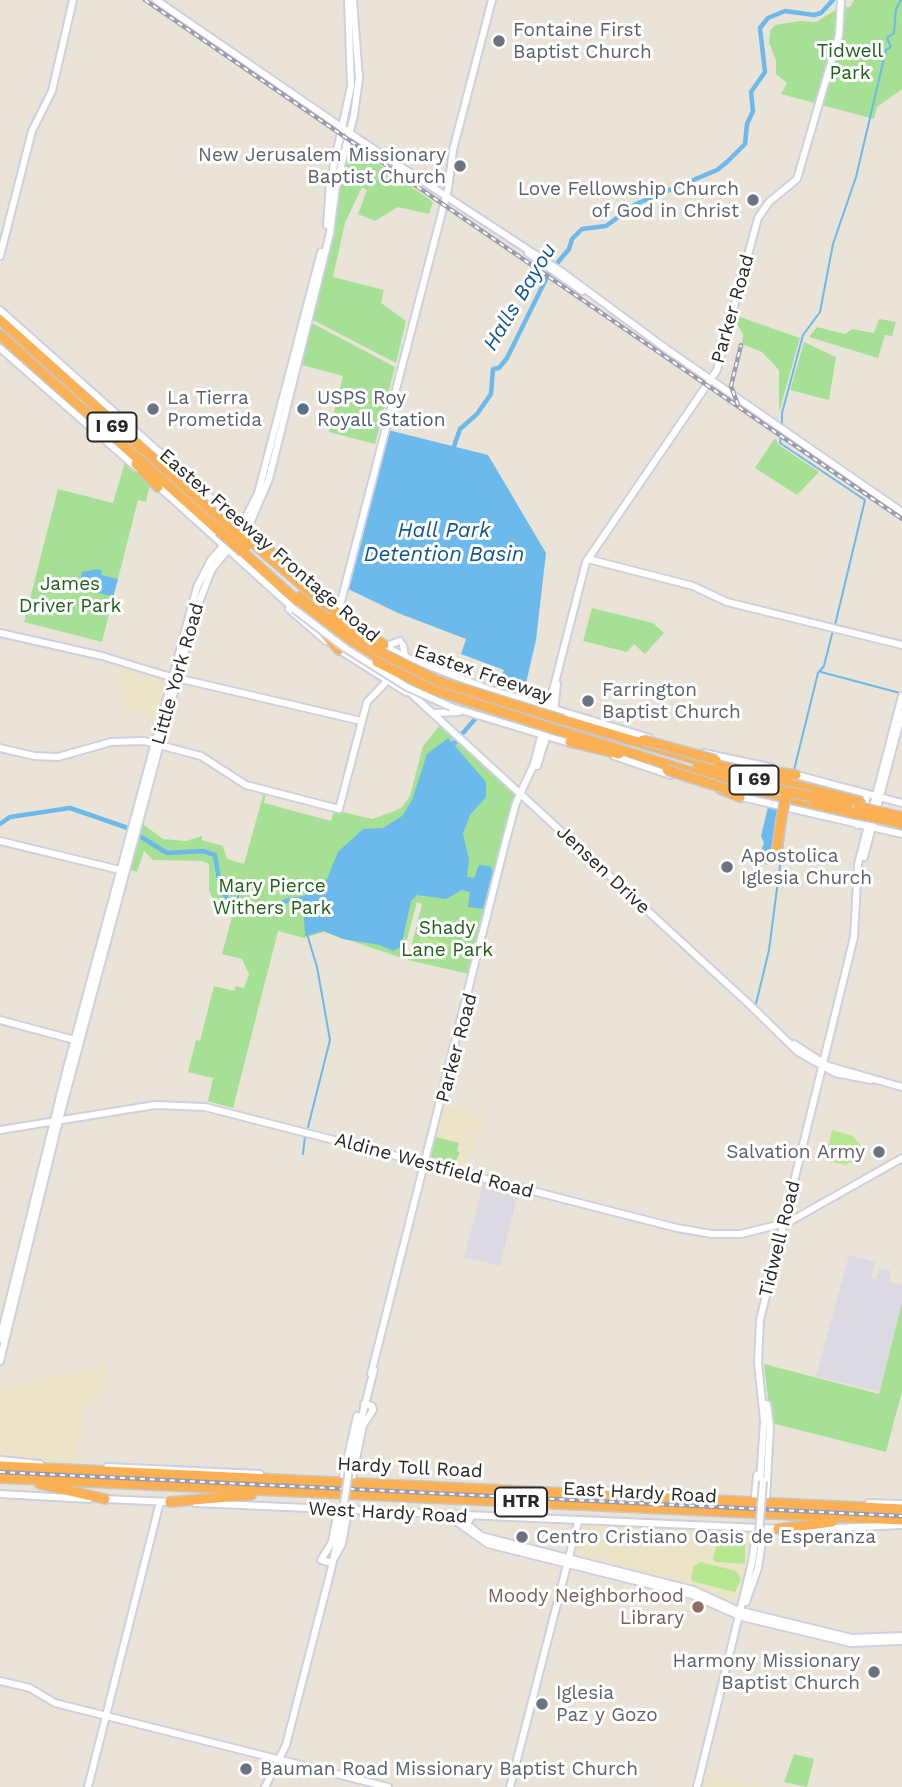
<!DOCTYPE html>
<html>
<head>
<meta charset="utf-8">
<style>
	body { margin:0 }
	canvas { display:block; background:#eae4d8 }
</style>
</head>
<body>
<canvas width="902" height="1787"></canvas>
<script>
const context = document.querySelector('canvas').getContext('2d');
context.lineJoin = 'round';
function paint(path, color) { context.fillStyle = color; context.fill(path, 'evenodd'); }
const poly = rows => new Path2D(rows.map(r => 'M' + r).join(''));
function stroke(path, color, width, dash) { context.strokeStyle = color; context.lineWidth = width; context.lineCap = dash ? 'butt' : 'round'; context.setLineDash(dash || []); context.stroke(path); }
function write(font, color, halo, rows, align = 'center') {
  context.font = font + ' "Work Sans",sans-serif'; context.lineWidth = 6; context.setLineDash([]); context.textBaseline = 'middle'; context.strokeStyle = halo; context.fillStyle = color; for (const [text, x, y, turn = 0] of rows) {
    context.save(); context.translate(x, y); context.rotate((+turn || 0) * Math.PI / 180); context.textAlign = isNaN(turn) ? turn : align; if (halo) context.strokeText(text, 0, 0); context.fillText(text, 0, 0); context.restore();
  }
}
paint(poly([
	[484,1181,519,1190,500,1266,464,1257],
	[849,1255,875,1262,871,1278,876,1279,879,1268,891,1271,889,1281,902,1285,902,1302,879,1392,816,1376]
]), '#ddd9e2');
paint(poly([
	[118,666,168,680,154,719,124,712],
	[458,1103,485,1118,479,1130,468,1169,431,1157,444,1105,456,1108],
	[110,1366,102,1398,89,1400,73,1464,0,1458,0,1386],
	[632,1525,750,1530,739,1603,734,1607,699,1589,573,1556,581,1526],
	[705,1771,748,1783,771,1787,702,1787]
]), '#ebe4c8');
paint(poly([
	[854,0,902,0,902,89,877,107,874,119,781,94,787,83,776,74,776,60,769,43,770,31,775,25,800,21,816,22,839,8,850,7],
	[350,144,433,202,429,214,398,207,375,221,358,214,367,190,362,187,345,223,333,277,384,290,381,303,406,321,396,363,313,320,332,235,338,187],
	[740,317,800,338,779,412,779,370,762,352,742,344,743,334,735,321],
	[879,319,896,322,892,336,885,335,878,358,809,337,817,327,845,334,852,329,874,333],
	[312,323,395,367,375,444,329,432,343,376,302,365],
	[804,342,836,357,829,400,790,390],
	[775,438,779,445,819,472,797,495,755,468],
	[125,462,150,484,146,502,138,500,102,642,24,622,58,489,113,503],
	[592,608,653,623,664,633,645,654,634,644,627,652,583,641],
	[440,725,516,796,469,974,408,960,422,904,417,902,402,958,324,932,304,938,278,931,233,1108,208,1101,213,1078,188,1072,196,1040,200,1041,214,986,234,991,236,986,244,988,249,974,242,959,222,954,233,913,225,907,223,911,216,906,209,890,209,864,202,861,153,860,144,851,137,872,128,869,143,818,144,825,163,839,186,841,202,836,202,840,223,846,227,859,244,864,264,792,266,793,264,803,331,821,334,810,372,819,392,812,401,808,410,796,423,746],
	[436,1137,459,1143,457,1151,460,1152,454,1165,431,1157],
	[902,1303,902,1391,886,1452,771,1423,764,1364,879,1394],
	[794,1754,814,1759,807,1787,784,1782]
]), '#a5e095');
paint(poly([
	[421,936,449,944,445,961,417,953],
	[832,1130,853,1136,865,1150,865,1156,845,1165,825,1160],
	[720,1531,745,1538,745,1564,716,1562,713,1559],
	[701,1562,736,1571,741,1579,735,1592,691,1581,693,1567]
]), '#b8e791');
paint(poly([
	[388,430,488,455,546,553,536,640,523,696,514,693,508,687,504,691,498,690,500,685,496,686,504,670,461,654,466,639,398,613,348,589],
	[97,569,102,570,101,575,118,579,113,597,79,587,82,572],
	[448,738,486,782,486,797,470,815,463,834,469,859,467,877,474,878,479,865,490,866,493,871,483,909,468,907,470,892,462,890,446,899,417,895,411,901,401,947,393,951,380,945,343,939,324,931,305,936,303,903,306,892,317,892,324,886,338,852,363,829,383,828,402,816,412,800,427,754],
	[768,807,780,810,774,850,768,854,761,851,764,843,761,836]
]), '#6cb9eb');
stroke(poly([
	[782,426,782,413,803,335,820,312,833,244,856,177,886,50,891,47,887,38,894,33,896,9,901,0],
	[782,432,780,443,865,500,835,625],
	[821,672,900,693],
	[794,770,818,673,824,666,833,630],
	[241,880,237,902,243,905],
	[307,934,317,967,330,1040,308,1127],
	[756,1004,769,950,787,812],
	[303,1154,305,1136]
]), '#6cb9eb', 2);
stroke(poly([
	[452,452,460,429,477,414,491,394,493,369,499,368,507,358,549,273,569,249,572,239,582,229,606,226,636,204,717,170,727,162,745,144,747,124,753,111,751,92,765,72,760,28,768,18,785,11,814,15,821,13,833,0],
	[451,747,493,698],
	[0,824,10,817,70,808,125,827,167,853,203,851,215,855,221,891,231,903,271,908,289,900,308,898]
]), '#6cb9eb', 4.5);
const secondary = poly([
	[156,0,360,140,562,272,665,348,902,512],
	[327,225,330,183,351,86,348,0],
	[528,253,582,291],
	[0,256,32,131,52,91,73,0],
	[0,310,270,551],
	[0,348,138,469],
	[157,485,294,609],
	[588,559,693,586,727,602,902,645],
	[284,562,339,610],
	[289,609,326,641],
	[339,609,448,189,453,150,492,0],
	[0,633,102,656,164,675,361,721],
	[380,643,401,655,488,689,650,738],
	[403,645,405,656],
	[386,646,400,641],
	[338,649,406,692],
	[404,687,749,1004,798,1052,835,1073,871,1080],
	[451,707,573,744],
	[433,713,459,712],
	[0,748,34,756,58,757,111,742,144,741,201,756,246,785,339,809,367,702,385,683,398,657],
	[704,753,769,767],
	[614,756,670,775],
	[537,766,554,712,557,684],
	[793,774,902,803],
	[737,796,902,834],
	[857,825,863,818,867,794],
	[0,841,124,871],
	[864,857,902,713],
	[0,1020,78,1041],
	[794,1044,828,1066,902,1087],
	[0,1130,155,1105,205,1107,677,1228,712,1234,741,1234,789,1222,902,1158],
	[0,1339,67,1068,197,587,211,560,243,523,258,493,321,252],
	[0,1361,59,1120,196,610,212,569,251,521,269,479,330,233,336,186,354,115,359,78,353,0],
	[371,1374,506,840,516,803,534,764,586,562,717,370,758,218,769,202,797,179,839,35,841,0],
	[0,1460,40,1464],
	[350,1462,374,1370],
	[107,1467,260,1474],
	[343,1478,357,1416],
	[352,1479,363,1425,373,1410,372,1406,364,1404],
	[760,1481,764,1421,758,1363,760,1320,854,937,858,864,902,696],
	[579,1489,711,1496],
	[0,1494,89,1499],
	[755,1498,757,1475],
	[104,1499,173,1502],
	[766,1499,770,1426,767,1404],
	[195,1503,782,1529],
	[869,1503,902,1504],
	[450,1517,488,1544,692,1595,742,1617,851,1643,902,1641],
	[471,1517,467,1524,481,1536,693,1590,737,1610,852,1638,902,1636],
	[792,1530,902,1525],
	[334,1558,342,1544,348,1511],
	[332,1563,321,1560,332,1542,338,1510],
	[746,1602,758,1568,764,1528],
	[0,1681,30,1688,55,1703,388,1787],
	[88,1787,160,1502],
	[265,1787,286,1745,332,1566,342,1518],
	[510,1787,578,1522],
	[697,1787,752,1562,756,1534]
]);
const highway = poly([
	[0,320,226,524],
	[0,335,219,531],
	[136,464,158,487],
	[252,542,263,552],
	[269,550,284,565],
	[243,552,316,618,377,662],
	[301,596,332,624],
	[322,602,384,645],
	[331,618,382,653],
	[324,633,339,650],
	[563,720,705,762,861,802],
	[560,731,723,782,857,814],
	[570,742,619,754],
	[698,767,751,781],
	[760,770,796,775],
	[720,789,740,797],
	[812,798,847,806],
	[889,814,902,817],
	[887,820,902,824],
	[757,857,770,859,776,856,781,820],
	[0,1466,902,1509],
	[0,1478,902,1520],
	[40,1484,105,1499],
	[170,1502,251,1495],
	[778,1529,832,1522]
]);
stroke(secondary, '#cecfe0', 10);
stroke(highway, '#c7c7c7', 12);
stroke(secondary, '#fff', 6);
stroke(highway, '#fab053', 9);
const rail = poly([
	[145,0,902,519],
	[738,405,731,386,741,345],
	[0,1472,902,1516]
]);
stroke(rail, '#9c9cb1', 4.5);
stroke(rail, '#fff', 2, [5]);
const secondaryBridge = poly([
	[294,609,345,648,407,687,451,707],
	[342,1518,350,1462],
	[759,1534,763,1481]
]);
const highwayBridge = poly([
	[226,524,249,545],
	[219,531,243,552],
	[263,552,322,602],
	[382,653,438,681,563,720],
	[377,662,431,689,560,731],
	[643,740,716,760],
	[667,770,726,789],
	[751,781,784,791,786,796,781,820],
	[784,799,791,792,813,797],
	[859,807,889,814],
	[857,814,887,820]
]);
stroke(secondaryBridge, '#cecfe0', 10, []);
stroke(highwayBridge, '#c7c7c7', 12, []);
stroke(secondaryBridge, '#fff', 6);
stroke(highwayBridge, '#fab053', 9);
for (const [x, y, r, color] of [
	[499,41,7,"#6b7280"],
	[460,166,7,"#6b7280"],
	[753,200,7,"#6b7280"],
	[153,409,7,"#6b7280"],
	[303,409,7,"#5c6f8a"],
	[588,701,7,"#6b7280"],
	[727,867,7,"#6b7280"],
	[879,1152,7,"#6b7280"],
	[522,1537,7,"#6b7280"],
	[698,1607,7,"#8d6e63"],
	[874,1672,7,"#6b7280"],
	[542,1704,7,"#6b7280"],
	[246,1769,7,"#6b7280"]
]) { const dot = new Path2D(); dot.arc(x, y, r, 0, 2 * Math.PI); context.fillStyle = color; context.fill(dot); stroke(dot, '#fff', 2.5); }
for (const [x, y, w] of [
	[112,427,49],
	[754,780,49],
	[521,1502,52]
]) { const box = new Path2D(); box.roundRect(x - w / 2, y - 14.5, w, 29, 5); context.fillStyle = '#fff'; context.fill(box); stroke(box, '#272727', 2); }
write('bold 18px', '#272727', null, [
	["I 69",112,427],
	["I 69",754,780],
	["HTR",521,1502]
]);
write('19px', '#5b616d', '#fff', [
	["Fontaine First",513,30],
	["Baptist Church",513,52],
	["New Jerusalem Missionary",446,155,"right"],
	["Baptist Church",446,177,"right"],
	["Love Fellowship Church",739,189,"right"],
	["of God in Christ",739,211,"right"],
	["La Tierra",167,398],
	["Prometida",167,420],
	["Farrington",602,690],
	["Baptist Church",602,712],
	["Apostolica",741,856],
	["Iglesia Church",741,878],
	["Salvation Army",865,1152,"right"],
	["Centro Cristiano Oasis de Esperanza",536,1537],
	["Harmony Missionary",860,1661,"right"],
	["Baptist Church",860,1683,"right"],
	["Iglesia",556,1693],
	["Paz y Gozo",556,1715],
	["Bauman Road Missionary Baptist Church",260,1769]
], 'left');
write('19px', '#20601a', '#fff', [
	["Tidwell",850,51],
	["Park",850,73],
	["James",70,584],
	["Driver Park",70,606],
	["Mary Pierce",272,886],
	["Withers Park",272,908],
	["Shady",447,928],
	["Lane Park",447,950]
]);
write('19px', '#272727', '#fff', [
	["Parker Road",733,309,-74],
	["Eastex Freeway Frontage Road",269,546,41],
	["Little York Road",178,674,-74],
	["Eastex Freeway",483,674,19],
	["Jensen Drive",603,870,43],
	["Parker Road",457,1048,-75],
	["Aldine Westfield Road",434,1166,15],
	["Tidwell Road",780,1239,-76],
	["Hardy Toll Road",410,1468,3],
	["East Hardy Road",640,1493,3],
	["West Hardy Road",388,1513,3]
]);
write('19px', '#4e5e75', '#fff', [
	["USPS Roy",317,398],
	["Royall Station",317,420]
], 'left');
write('19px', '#785e54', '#fff', [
	["Moody Neighborhood",684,1596],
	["Library",684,1618]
], 'right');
write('italic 21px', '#105592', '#fff', [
	["Halls Bayou",520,297,-59],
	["Hall Park",444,531],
	["Detention Basin",444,555]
]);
</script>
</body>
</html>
